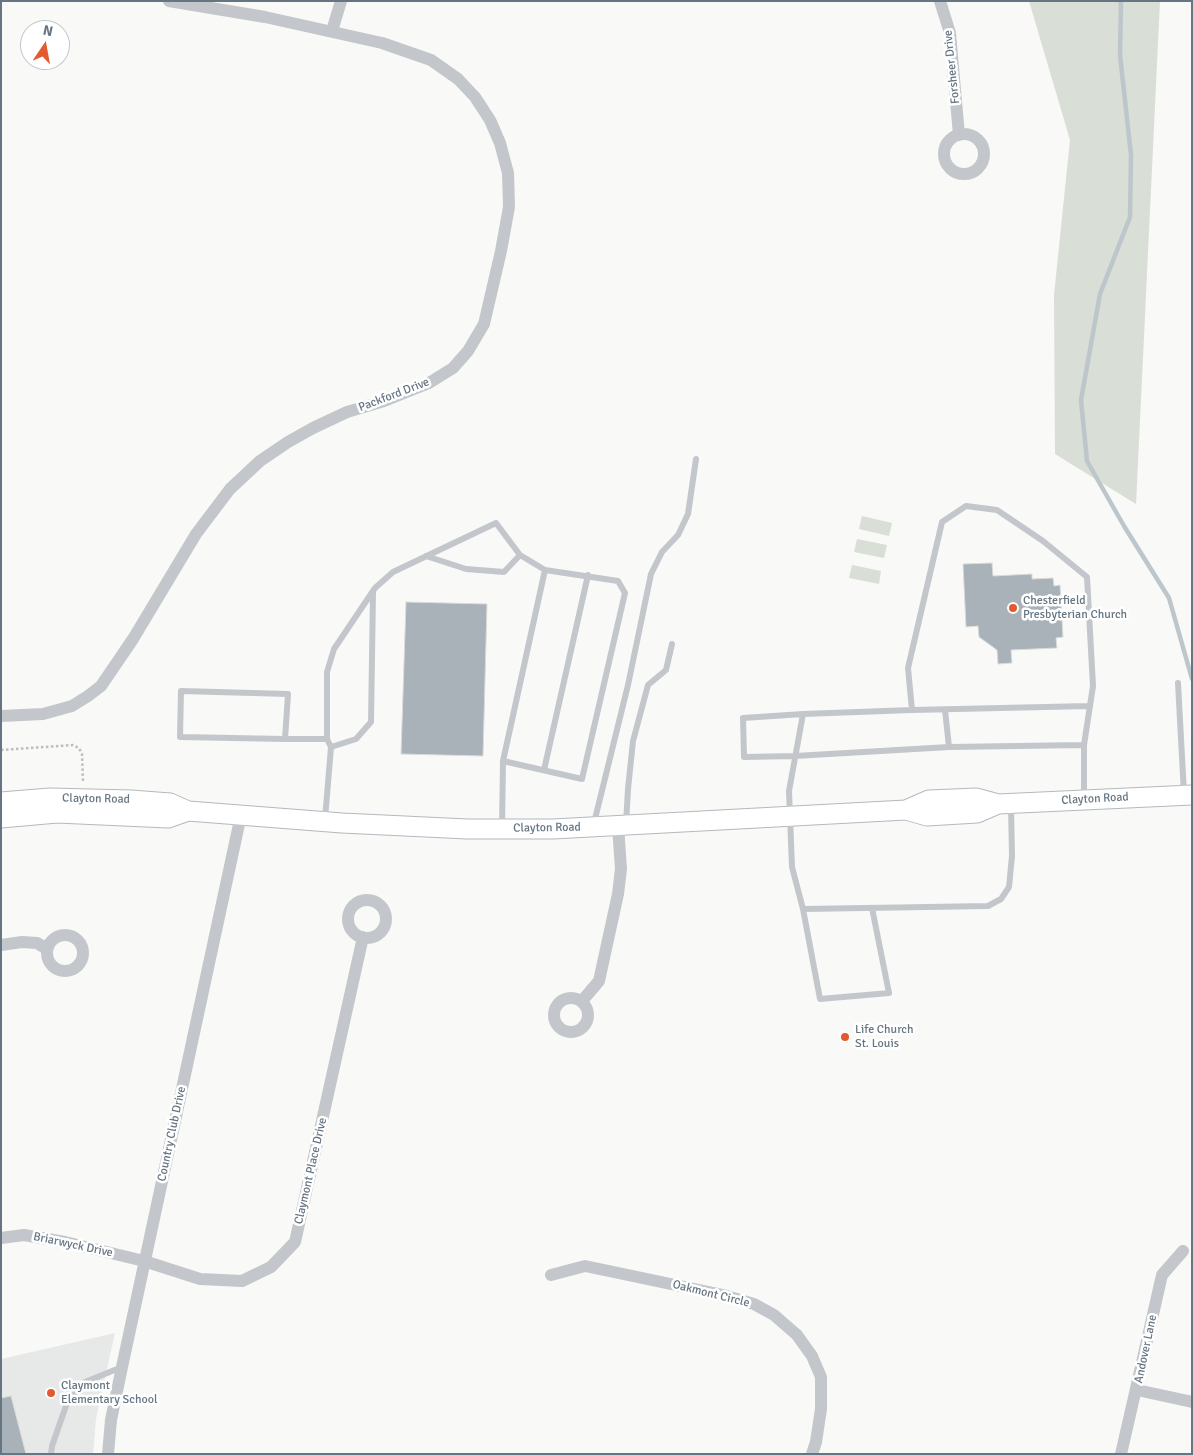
<!DOCTYPE html>
<html>
<head>
<meta charset="utf-8">
<style>
	body { margin:0 }
	#map { position:relative; width:1193px; height:1455px; overflow:hidden; background:#f9f9f7; font-family:Signika,sans-serif }
	canvas { display:block }
	.frame { position:absolute; inset:0; border:2px solid #657582; pointer-events:none }
	.north { position:absolute; left:20px; top:20px; width:50px; height:50px; box-sizing:border-box; background:#fff; border:1px solid #c1c8cd; border-radius:50%; rotate:12deg; font-size:14px; font-weight:700; line-height:20px; text-align:center; color:#657582 }
	.north::after { content:''; display:block; margin:auto; width:18px; height:22px; background:#e25a2f; clip-path:polygon(50% 0,100% 100%,50% 72%,0 100%) }
</style>
</head>
<body>
<div id="map">
<canvas width="1193" height="1455"></canvas>
<div class="frame"></div>
<div class="north">N</div>
</div>
<script>
const context = document.querySelector('canvas').getContext('2d');
context.lineJoin = 'round';
function paint(path, color) { context.fillStyle = color; context.fill(path, 'evenodd'); }
const poly = rows => new Path2D(rows.map(r => 'M' + r).join(''));
function stroke(path, color, width, dash) { context.strokeStyle = color; context.lineWidth = width; context.lineCap = dash ? 'butt' : 'round'; context.setLineDash(dash || []); context.stroke(path); }
function write(font, color, halo, rows, align = 'center') {
  context.font = font + ' Signika,sans-serif'; context.lineWidth = 5; context.setLineDash([]); context.textBaseline = 'middle'; context.strokeStyle = halo; context.fillStyle = color; for (const [text, x, y, turn = 0] of rows) {
    context.save(); context.translate(x, y); context.rotate((+turn || 0) * Math.PI / 180); context.textAlign = isNaN(turn) ? turn : align; if (halo) context.strokeText(text, 0, 0); context.fillText(text, 0, 0); context.restore();
  }
}
paint(poly([
	[115,1333,96,1419,93,1454,1,1454,1,1359]
]), '#e7e8e8');
paint(poly([
	[1029,1,1160,1,1136,504,1055,454,1054,295,1070,140],
	[862,516,892,523,889,536,859,529],
	[857,539,887,545,884,558,854,552],
	[852,565,881,571,879,584,849,578]
]), '#d9ded6');
stroke(poly([
	[1121,1,1120,55,1131,155,1130,217,1100,294,1081,400,1087,461,1124,526,1169,598,1192,679]
]), '#bcc6cb', 4.5);
const building = poly([
	[992,563,993,576,1032,574,1032,579,1053,578,1054,586,1060,585,1063,637,1056,638,1057,648,1011,650,1012,663,998,664,997,650,979,637,978,626,966,627,963,564,992,563],
	[406,602,487,604,483,756,401,754,406,602],
	[11,1396,26,1454,1,1454,1,1398,11,1396]
]);
paint(building, '#a9b2b8');
stroke(building, '#dbdbd9', 1);
const secondary = poly([
	[1,802,50,798,131,800,170,803,188,811],
	[906,810,927,816,977,813,998,804,1192,795],
	[1,818,57,813,168,818,188,811,342,823,467,829,553,829,906,810,929,800,976,798,998,804]
]);
stroke(secondary, '#b3b9be', 21);
stroke(poly([
	[1,750,73,745,79,748,82,754,83,782]
]), '#bbbec1', 2.5, [2.5, 2.5]);
stroke(poly([
	[426,556,466,569,504,572,520,555],
	[1178,683,1184,794],
	[912,710,803,714,789,791,792,867,803,909,988,906,1001,899,1009,887,1012,856,1011,806],
	[803,714,743,718,744,757,795,756,949,747,945,710],
	[285,739,288,694,181,691,180,737,285,739,327,739],
	[331,747,356,739,371,722,373,592],
	[949,747,1084,745],
	[544,770,588,575],
	[1084,799,1084,745,1093,686,1087,577,1043,541,997,510,966,506,942,522,908,668,912,710,1089,706],
	[325,819,331,747,327,739,327,672,334,649,375,588,393,572,496,523,520,555,545,570],
	[594,823,628,685,651,574,662,552,678,535,688,514,696,459],
	[626,824,628,789,633,741,648,685,666,670,672,644],
	[502,828,503,761,545,570,618,581,625,593,582,779,503,761],
	[803,909,820,999,889,993,872,908],
	[51,1454,52,1446,67,1403,85,1382,122,1367]
]), '#c3c7cb', 6);
stroke(poly([
	[940,1,950,33,959,135],
	[332,31,341,1],
	'944 154a20 20 0 1 1 40 0a20 20 0 1 1-40 0Z',
	[1,716,43,714,72,706,88,696,101,686,133,639,196,534,230,489,260,461,288,442,313,428,347,412,384,401,429,383,453,368,468,351,484,324,501,251,509,207,508,173,500,143,490,120,475,97,458,79,431,60,382,43,265,17,169,1],
	'348 919a19 19 0 1 1 38 0a19 19 0 1 1-38 0Z',
	'47 953a18 18 0 1 1 36 0a18 18 0 1 1-36 0Z',
	[1,945,22,942,37,943,47,949],
	'554 1015a17 17 0 1 1 34 0a17 17 0 1 1-34 0Z',
	[582,1001,599,981,618,894,621,869,618,826],
	[1,1238,24,1235,65,1242,144,1261,200,1279,242,1281,271,1267,295,1242,363,937],
	[551,1275,585,1266,723,1295,754,1304,774,1315,797,1335,812,1356,821,1377,821,1409,816,1442,812,1454],
	[1137,1390,1192,1402],
	[108,1454,111,1420,122,1367,241,815],
	[1121,1454,1162,1275,1183,1251]
]), '#c3c7cb', 12);
stroke(secondary, '#fff', 19);
for (const [x, y, r, color] of [
	[1013,608,5,"#e25a2f"],
	[845,1037,5,"#e25a2f"],
	[51,1393,5,"#e25a2f"]
]) { const dot = new Path2D(); dot.arc(x, y, r, 0, 2 * Math.PI); context.fillStyle = color; context.fill(dot); stroke(dot, '#fff', 2); }
write('12px', '#657582', '#fff', [
	["Forsheer Drive",952,67,-96],
	["Packford Drive",394,395,-21],
	["Clayton Road",96,799,1],
	["Clayton Road",1095,799,-3],
	["Clayton Road",547,828,-1],
	["Country Club Drive",172,1134,-78],
	["Claymont Place Drive",311,1171,-77],
	["Briarwyck Drive",73,1245,12],
	["Oakmont Circle",711,1294,14],
	["Andover Lane",1146,1349,-78]
]);
write('12px', '#657582', '#fff', [
	["Chesterfield",1023,601],
	["Presbyterian Church",1023,615],
	["Life Church",855,1030],
	["St. Louis",855,1044],
	["Claymont",61,1386],
	["Elementary School",61,1400]
], 'left');
</script>
</body>
</html>
